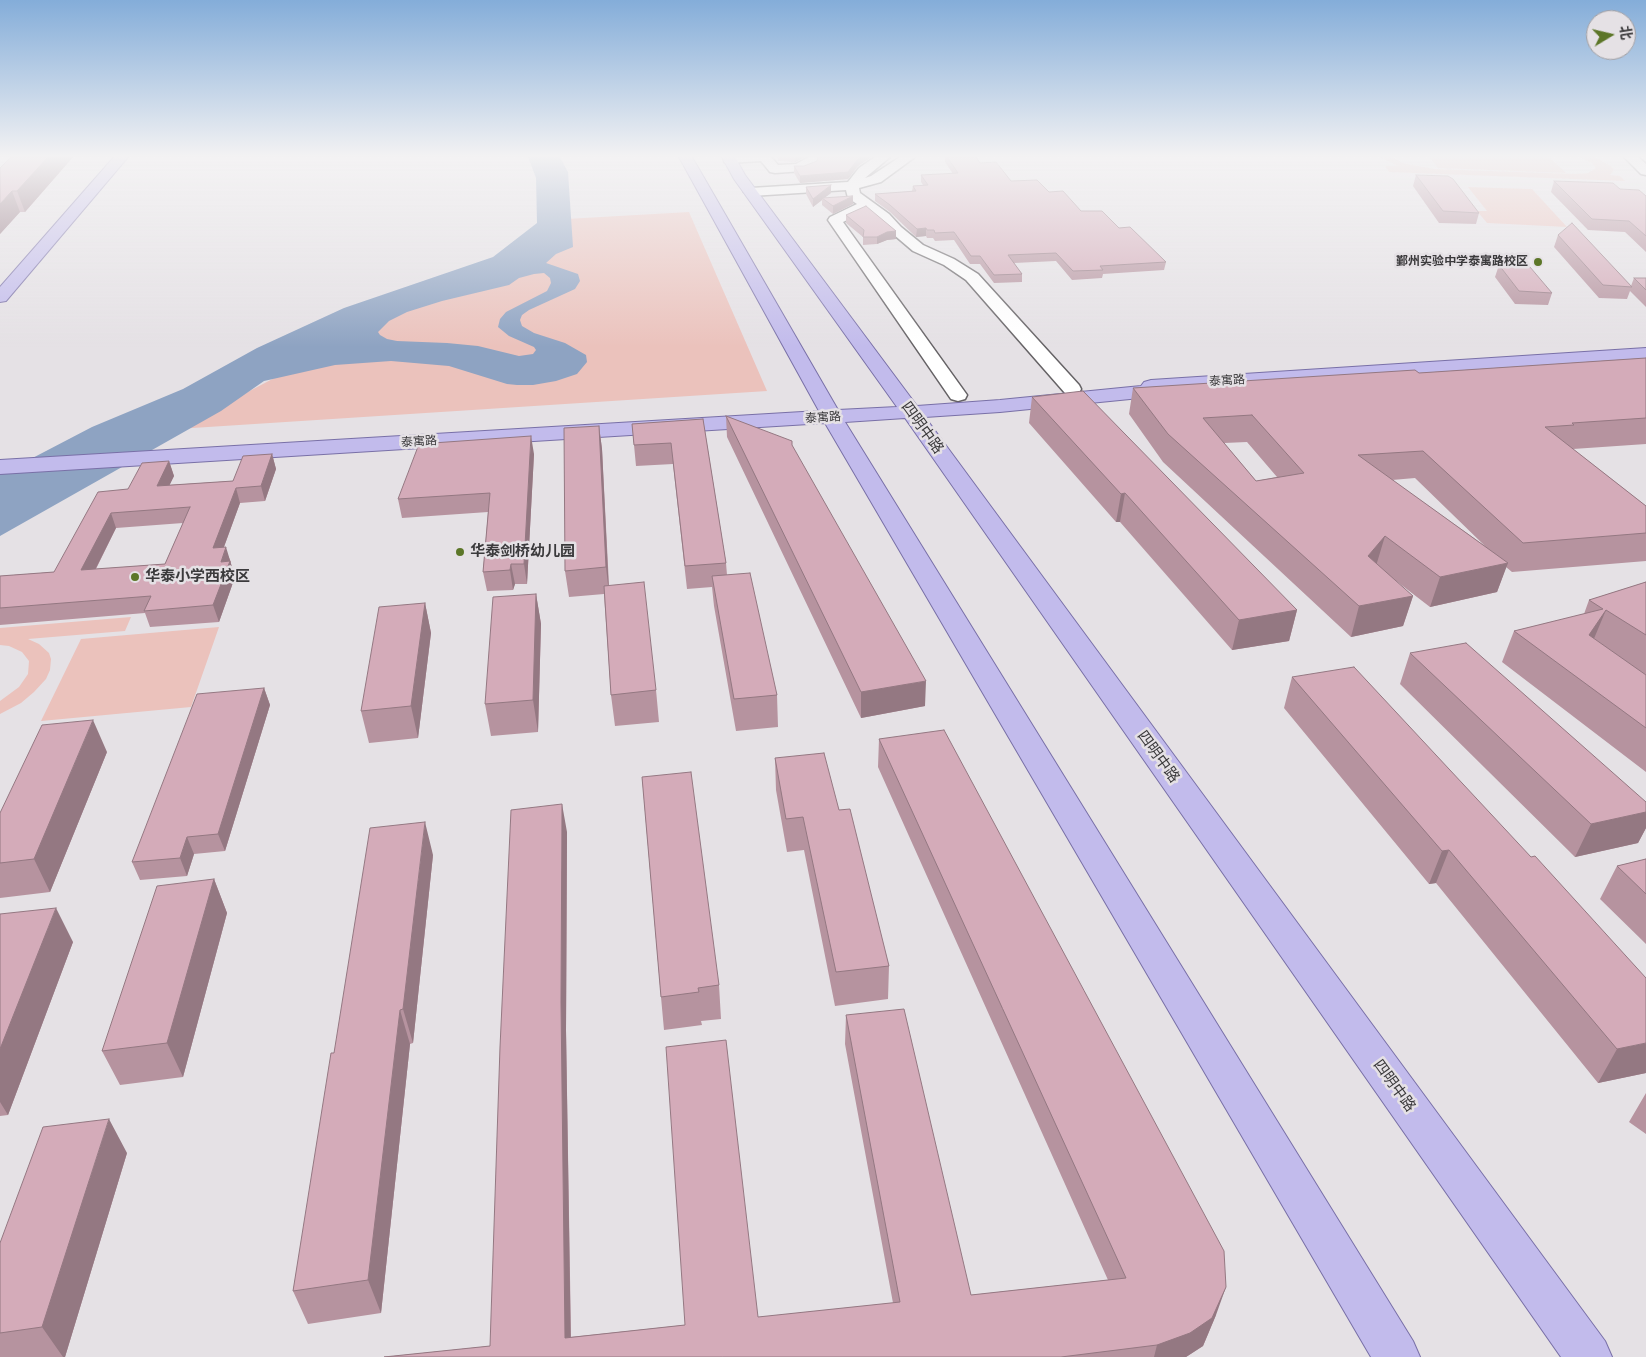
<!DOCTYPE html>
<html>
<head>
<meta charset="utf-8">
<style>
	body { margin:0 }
	#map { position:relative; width:1646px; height:1357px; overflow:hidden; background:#e5e1e5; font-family:"Fira Sans","Noto Sans SC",sans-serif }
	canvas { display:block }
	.north { position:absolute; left:1586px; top:10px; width:50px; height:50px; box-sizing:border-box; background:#e5e1e5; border:1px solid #a19ea1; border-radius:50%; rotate:81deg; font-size:14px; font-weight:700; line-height:20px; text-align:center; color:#3b3a3c }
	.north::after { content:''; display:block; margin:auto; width:18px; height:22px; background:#5c7628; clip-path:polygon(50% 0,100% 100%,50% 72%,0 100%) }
</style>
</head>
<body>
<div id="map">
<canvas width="1646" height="1357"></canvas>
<div class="north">北</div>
</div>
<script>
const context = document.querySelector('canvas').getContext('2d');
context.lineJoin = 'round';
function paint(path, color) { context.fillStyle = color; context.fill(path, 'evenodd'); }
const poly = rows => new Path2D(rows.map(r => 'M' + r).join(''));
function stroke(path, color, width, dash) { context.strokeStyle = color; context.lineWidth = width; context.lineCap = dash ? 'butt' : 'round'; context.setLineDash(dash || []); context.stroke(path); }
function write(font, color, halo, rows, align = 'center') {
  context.font = font + ' "Fira Sans","Noto Sans SC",sans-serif'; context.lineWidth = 5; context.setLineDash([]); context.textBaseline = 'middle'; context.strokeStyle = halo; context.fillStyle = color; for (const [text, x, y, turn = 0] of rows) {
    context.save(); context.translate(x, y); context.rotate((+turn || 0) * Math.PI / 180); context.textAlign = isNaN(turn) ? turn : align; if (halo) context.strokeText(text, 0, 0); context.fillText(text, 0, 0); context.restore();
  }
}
paint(poly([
	[1380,157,1393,157,1403,163,1434,169,1576,174,1588,173,1596,168,1592,163,1579,157,1595,157,1611,166,1614,170,1610,175,1620,176,1625,181,1389,172,1385,166,1398,166],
	[1429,157,1549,157,1566,173,1438,168],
	[1468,187,1532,189,1567,227,1487,223,1477,211,1487,211],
	[689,212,767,391,177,429,389,318,566,219],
	[131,617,125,631,28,639,39,644,49,653,51,659,50,670,46,679,34,692,21,703,0,714,0,701,19,687,28,674,29,661,22,652,9,646,0,645,0,628],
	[219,627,191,707,41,721,81,639]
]), '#ebc2bc');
paint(poly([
	[528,157,560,157,568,172,573,247,556,254,546,263,578,274,580,281,575,289,529,310,522,315,520,320,522,326,534,333,565,343,586,355,587,362,577,374,556,381,533,385,517,385,507,384,449,366,391,361,335,365,264,381,221,411,0,536,0,475,92,427,183,389,257,348,344,308,493,257,537,223,536,178],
	[544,273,550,278,551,283,547,291,506,312,500,319,498,327,509,336,534,347,536,350,533,354,519,356,478,346,447,343,397,341,387,339,380,335,378,332,389,321,407,312,442,301,509,285,519,278,534,274]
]), '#8ea3c2');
const minor = poly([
	[724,157,771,157,778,165,796,164,809,157,822,157,816,166,803,171,775,173,770,172,761,161,729,163,724,162,724,157],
	[875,157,890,157,865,178,871,176,900,157,915,157,881,182,859,188,860,193,889,214,901,227,923,245,954,259,978,274,1079,385,1081,389,1079,393,1072,395,1065,393,966,280,944,265,913,251,866,211,843,222,967,395,965,399,958,401,951,399,828,220,830,217,857,204,848,198,846,190,751,196,744,192,751,188,848,182,859,168,875,157],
	[1624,157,1638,157,1646,164,1646,175,1641,174,1624,157]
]);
const major = poly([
	[114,157,128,157,6,301,0,302,0,287,114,157],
	[679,157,692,157,838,410,897,407,734,179,722,157,735,157,745,175,917,406,1000,400,1141,386,1144,382,1151,380,1646,348,1646,360,1179,390,1177,393,1170,395,1000,412,925,417,1605,1341,1612,1357,1561,1357,905,418,845,422,1413,1341,1420,1357,1371,1357,825,423,0,474,0,460,819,411,679,157]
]);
stroke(minor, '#656265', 3);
stroke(major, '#7970a7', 2);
paint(minor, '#fff');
paint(major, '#c2bbec');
paint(poly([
	[11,157,73,157,25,212,20,212,0,234],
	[777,157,805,157,795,162,778,161],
	[818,157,871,157,858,166,848,179,800,183,794,173,794,166,804,166,817,161],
	[945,157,976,157,980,163,1011,181,1049,192,1081,211,1119,228,1166,262,1164,270,1103,274,1102,278,1072,280,1056,261,1014,263,1022,274,1022,282,994,283,980,264,970,264,954,240,935,241,933,238,927,238,926,236,916,237,890,212,875,201,875,194,912,191,913,186,923,185,921,182,921,175,953,174,945,162],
	[1416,175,1479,213,1476,224,1439,223,1413,186],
	[1554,181,1620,189,1646,196,1646,252,1625,232,1588,230,1551,192],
	[806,187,831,193,824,198,853,204,833,214,822,205,822,200,813,207,806,194],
	[846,215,896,231,896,239,887,240,877,244,863,245,863,237,846,223],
	[1558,235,1631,286,1634,278,1646,278,1646,307,1630,291,1627,299,1599,298,1554,247],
	[1499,265,1552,293,1548,305,1515,304,1495,277],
	[1646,358,1646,444,1573,449,1646,506,1646,561,1512,572,1506,567,1497,592,1430,607,1391,577,1413,596,1403,626,1351,637,1163,462,1129,414,1133,388,1419,373],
	[1247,442,1277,477,1256,481,1224,443],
	[1415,478,1485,546,1392,480],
	[1032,397,1297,610,1289,641,1232,650,1120,522,1116,522,1029,423],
	[726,416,925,706,861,718,727,437],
	[703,419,726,563,727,575,777,695,778,727,736,731,714,606,712,587,687,589,673,464,636,466,632,424],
	[599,426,602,449,609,585,656,690,659,722,615,726,611,695,604,594,569,597,565,571],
	[272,454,276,469,265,501,240,503,224,547,231,562,231,564,235,577,219,622,150,627,145,613,0,625,0,576,54,572,128,489,169,461,174,476,169,485,233,481],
	[183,523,165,564,96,569,116,528],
	[534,454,527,584,515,584,513,590,487,591,483,572,488,512,402,518,398,499],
	[1646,582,1646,772,1502,662,1514,631,1584,614,1589,600],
	[536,594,541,624,538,732,491,736,485,704],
	[425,603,431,633,418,738,369,743,361,711],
	[1410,653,1646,802,1646,828,1638,843,1575,857,1400,684],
	[1292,677,1531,857,1646,1073,1598,1083,1436,883,1429,884,1284,708],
	[264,688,270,705,225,851,194,854,187,876,140,880,132,862],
	[879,739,1216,1315,1203,1346,1186,1357,384,1357,490,1346,567,832,566,1030,571,1337,893,1303,845,1044,846,1015,971,1295,1108,1280,878,767],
	[107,752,50,892,0,898,0,813],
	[775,758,839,810,889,966,888,999,835,1006,804,850,787,852,776,790],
	[642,777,719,985,721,1019,701,1021,702,1025,664,1030,661,997],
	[433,855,413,1043,410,1044,381,1313,308,1324,293,1291,334,1053],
	[1646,859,1646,944,1600,899,1617,866],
	[214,879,227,913,183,1077,120,1085,102,1051],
	[0,914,73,942,8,1115,0,1116],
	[1646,1093,1646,1134,1629,1122],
	[127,1153,65,1357,0,1357,0,1243]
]), '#b6939f');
paint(poly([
	[48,157,73,157,25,212,17,191],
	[795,157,805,157,795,162],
	[861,157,871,157,858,166,848,179,800,183,800,176,858,159],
	[831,185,831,193,823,199,822,198,822,200,813,207,813,199],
	[12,191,20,212,0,234,0,204],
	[853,196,853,204,833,214,833,206],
	[926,228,926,236,916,237,917,229],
	[896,231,896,239,887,240,877,244,877,237,887,232],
	[599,426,602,449,609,594,606,567],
	[531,436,534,454,527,584,524,564],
	[272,454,276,469,265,501,261,486],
	[169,461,174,476,162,501,157,486],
	[236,488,240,503,218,563,213,548],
	[1125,493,1120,522,1116,522,1121,494],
	[111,513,116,528,87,586,81,570],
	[1385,536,1376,566,1368,556],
	[226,547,235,577,219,622,213,605,221,562],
	[1508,563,1497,592,1430,607,1440,577],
	[511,564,515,584,513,590,510,570],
	[536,594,541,624,538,732,533,700],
	[1413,596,1403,626,1351,637,1359,606],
	[425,603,431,633,418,738,411,706],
	[1297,610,1289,641,1232,650,1239,620],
	[1606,610,1593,641,1589,635],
	[926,681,925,706,861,718,861,692],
	[264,688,270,705,225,851,218,834],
	[93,720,107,752,50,892,34,859],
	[562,804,567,832,566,1030,571,1357,565,1338,561,1002],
	[1646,812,1646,828,1638,843,1575,857,1591,824],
	[425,822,433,855,413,1043,403,1009],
	[187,837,194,854,187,876,180,858],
	[1449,850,1436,883,1429,884,1442,851],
	[214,879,227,913,183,1077,167,1043],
	[56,908,73,942,8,1115,0,1102,0,1049],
	[400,1010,410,1044,381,1313,368,1280],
	[1646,1043,1646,1073,1598,1083,1617,1049],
	[109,1119,127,1153,65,1357,63,1357,42,1327],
	[1226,1287,1216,1315,1203,1346,1186,1357,1154,1357,1157,1345]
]), '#947882');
const building = poly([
	[11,157,48,157,17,191,12,191,0,204,0,168,11,157],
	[818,157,861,157,858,159,848,172,800,176,794,166,804,166,817,161,818,157],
	[947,157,976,157,980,163,996,162,1011,181,1037,180,1049,192,1063,191,1081,211,1102,211,1119,228,1130,227,1166,262,1100,266,1103,270,1073,271,1056,253,1008,255,1022,274,994,275,980,256,971,256,954,232,935,233,934,230,927,230,926,228,917,229,890,205,875,194,916,191,913,186,928,185,921,175,958,173,947,157],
	[1416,175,1448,176,1453,179,1479,213,1443,211,1416,175],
	[1554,181,1613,183,1620,189,1639,190,1646,196,1646,236,1629,221,1592,219,1554,181],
	[831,185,813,199,806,187,831,185],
	[852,196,853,196,833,206,822,198,852,196],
	[866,206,896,231,887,232,877,237,863,237,864,230,846,215,866,206],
	[1572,223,1632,287,1603,285,1558,235,1572,223],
	[1499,265,1530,267,1552,293,1519,291,1499,265],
	[1634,278,1646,278,1646,290,1634,278],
	[1646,358,1646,418,1572,423,1574,425,1545,427,1646,506,1646,533,1523,543,1423,451,1358,455,1508,563,1440,577,1385,536,1368,556,1413,596,1359,606,1168,434,1133,388,1415,370,1419,373,1646,358],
	[1252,415,1304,473,1256,481,1203,418,1252,415],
	[1083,391,1297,610,1239,620,1125,493,1121,494,1032,397,1083,391],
	[726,416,792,441,792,445,926,681,861,692,726,416],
	[703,419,726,563,685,566,671,443,634,445,632,424,703,419],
	[599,426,606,567,565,571,564,428,599,426],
	[531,436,524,564,511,564,510,570,483,572,490,493,398,499,419,444,531,436],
	[272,454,261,486,236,488,213,548,226,547,221,562,230,561,213,605,144,611,151,596,0,608,0,576,54,572,98,492,128,489,142,463,169,461,157,486,233,481,243,456,272,454],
	[190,507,165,564,81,570,111,513,190,507],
	[750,573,777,695,734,699,712,576,750,573],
	[644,582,656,690,611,695,604,586,644,582],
	[1646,582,1646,635,1606,610,1589,635,1646,675,1646,728,1514,631,1603,609,1589,600,1646,582],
	[536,594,533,700,485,704,493,597,536,594],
	[425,603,411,706,361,711,379,607,425,603],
	[1466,643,1646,802,1646,812,1591,824,1410,653,1466,643],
	[1354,667,1531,857,1535,856,1646,978,1646,1043,1617,1049,1449,850,1442,851,1292,677,1354,667],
	[264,688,218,834,187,837,180,858,132,862,197,694,264,688],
	[93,720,34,859,0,863,0,813,42,725,93,720],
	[944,730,1224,1251,1226,1287,1212,1318,1190,1333,1157,1345,1061,1357,384,1357,490,1346,500,1047,511,810,562,804,561,1002,565,1338,685,1325,666,1047,726,1040,758,1317,900,1302,846,1015,904,1009,971,1295,1126,1278,879,739,944,730],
	[824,753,839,810,850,809,889,966,836,972,803,817,786,819,775,758,824,753],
	[691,772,719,985,698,988,699,992,661,997,642,777,691,772],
	[425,822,403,1009,400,1010,368,1280,293,1291,331,1053,334,1053,370,828,425,822],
	[1646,859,1646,894,1617,866,1646,859],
	[214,879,167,1043,102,1051,157,886,214,879],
	[56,908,0,1049,0,914,56,908],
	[109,1119,42,1327,0,1333,0,1243,43,1127,109,1119]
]);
paint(building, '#d4abb9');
stroke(building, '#947882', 1);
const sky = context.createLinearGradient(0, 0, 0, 347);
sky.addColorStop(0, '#84add9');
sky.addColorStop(0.45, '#f3f2f3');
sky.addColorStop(1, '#f3f2f300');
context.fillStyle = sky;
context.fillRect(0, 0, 1646, 347);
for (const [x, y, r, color] of [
	[1538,262,5,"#5c7628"],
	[460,552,5,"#5c7628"],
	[135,577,5,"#5c7628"]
]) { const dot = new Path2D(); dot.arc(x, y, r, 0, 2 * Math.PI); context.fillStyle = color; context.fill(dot); stroke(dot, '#e5e1e5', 2); }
write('bold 12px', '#3b3a3c', '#e5e1e5', [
	["鄞州实验中学泰寓路校区",1528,262]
], 'right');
write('12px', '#3b3a3c', '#e5e1e5', [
	["泰寓路",1227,381,-4],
	["泰寓路",823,418,-4],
	["泰寓路",419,442,-4]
]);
write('15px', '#3b3a3c', '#e5e1e5', [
	["四明中路",922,428,54],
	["四明中路",1158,757,54],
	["四明中路",1394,1086,54]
]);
write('bold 15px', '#3b3a3c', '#e5e1e5', [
	["华泰剑桥幼儿园",470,552],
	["华泰小学西校区",145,577]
], 'left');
</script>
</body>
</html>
